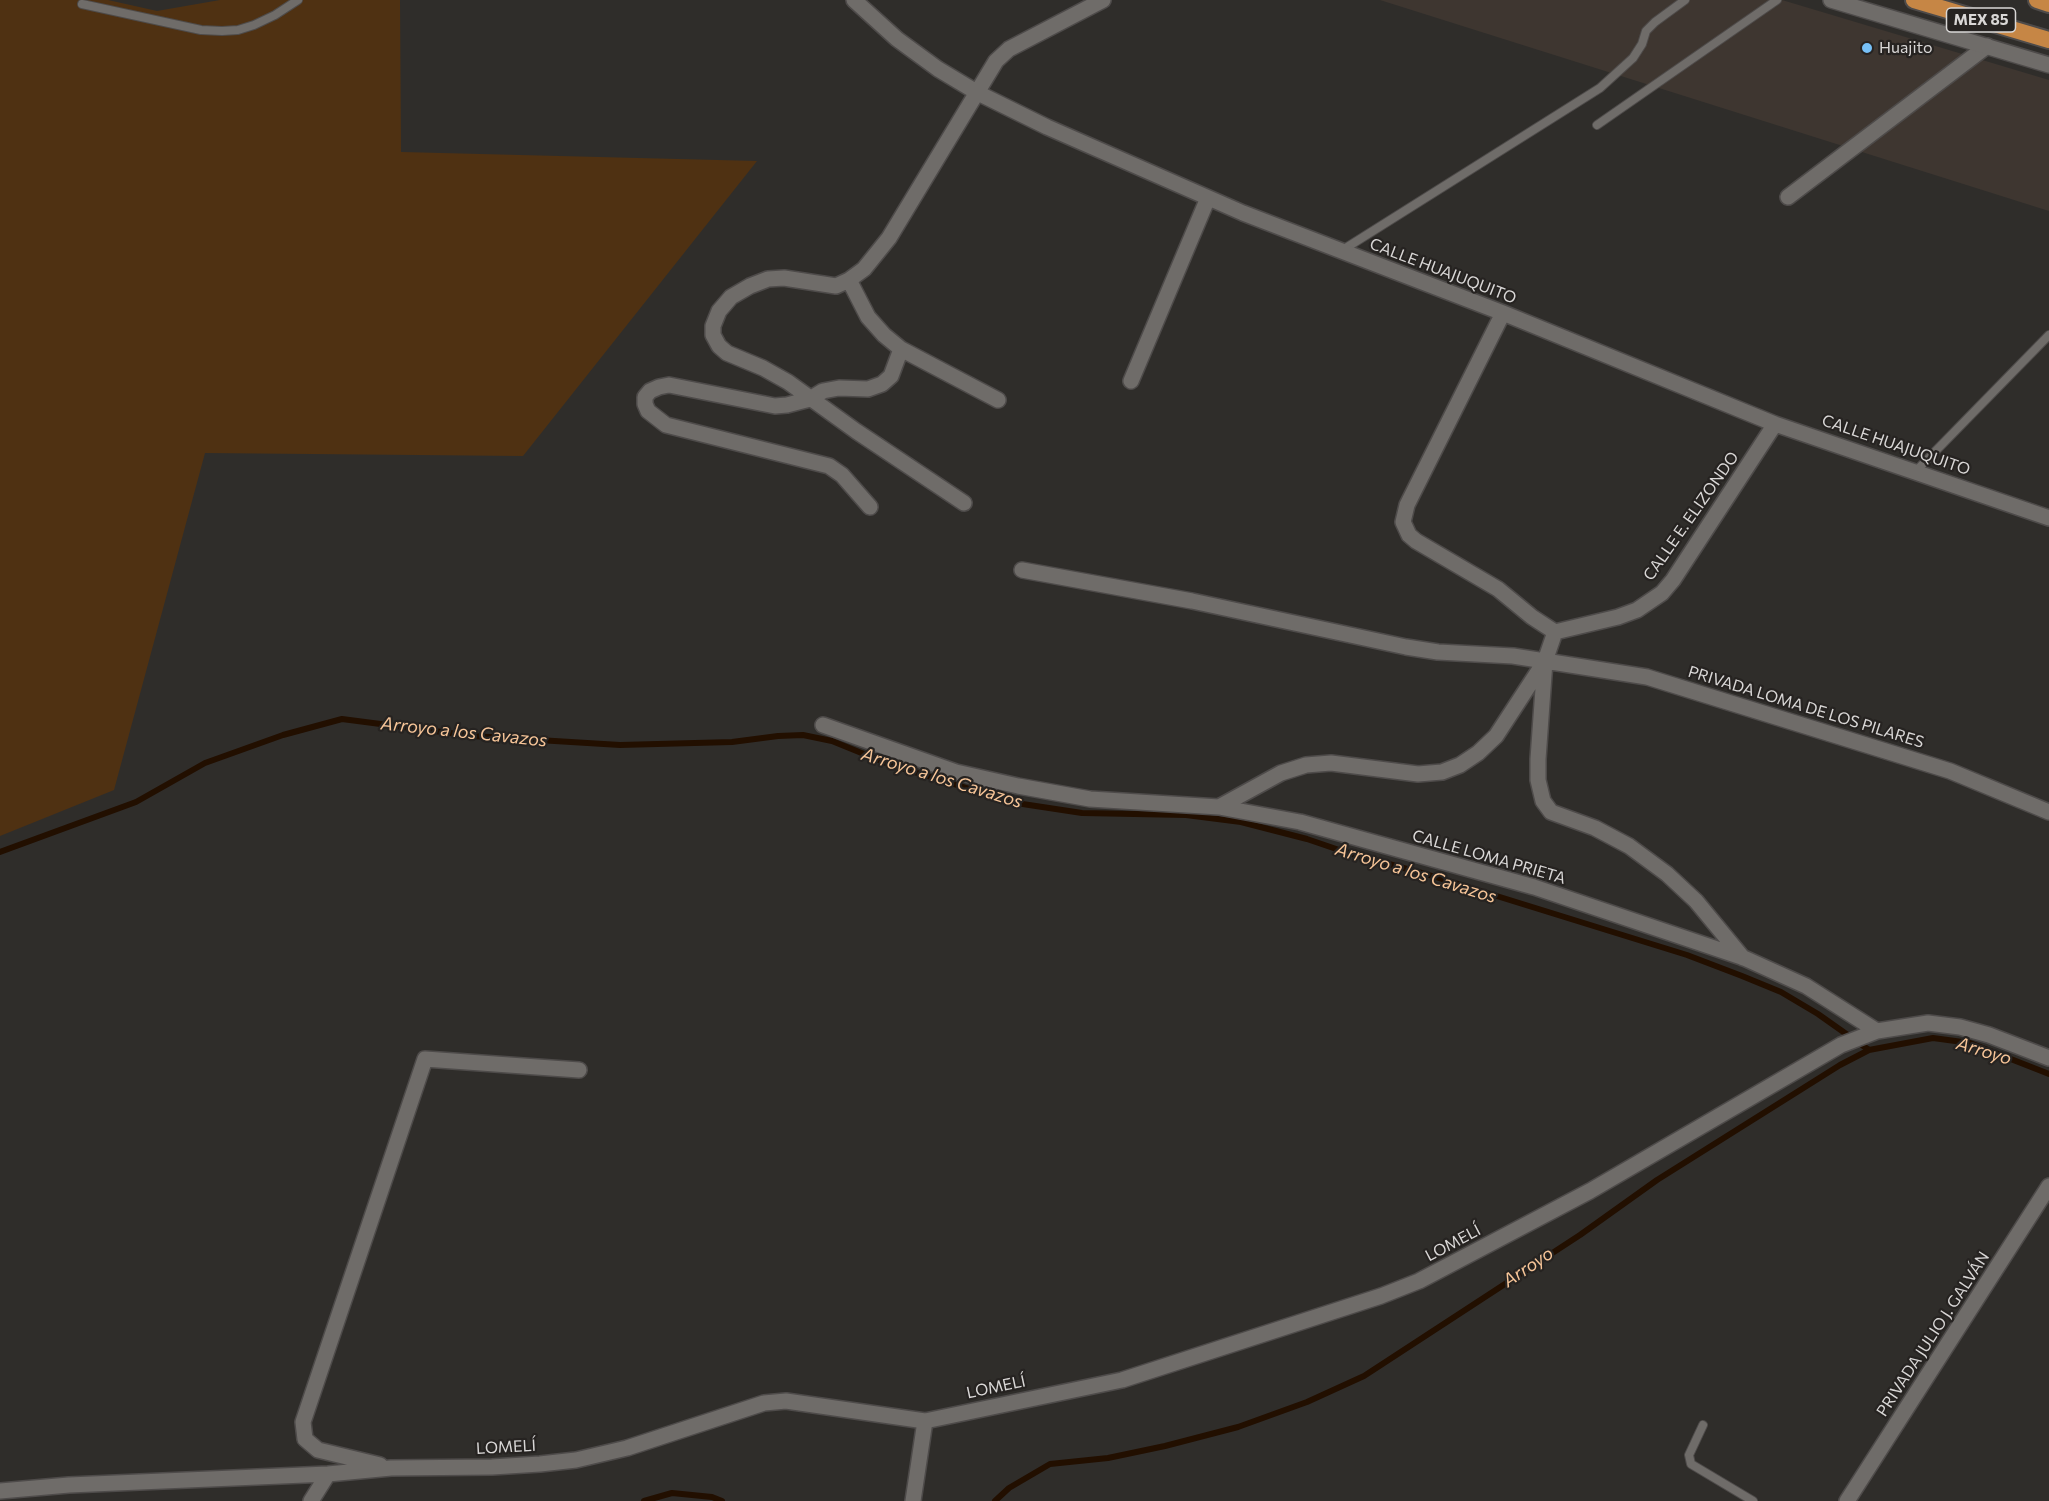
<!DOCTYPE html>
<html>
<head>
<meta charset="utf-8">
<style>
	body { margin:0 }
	canvas { display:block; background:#2f2d2a }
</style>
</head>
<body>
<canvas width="2049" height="1501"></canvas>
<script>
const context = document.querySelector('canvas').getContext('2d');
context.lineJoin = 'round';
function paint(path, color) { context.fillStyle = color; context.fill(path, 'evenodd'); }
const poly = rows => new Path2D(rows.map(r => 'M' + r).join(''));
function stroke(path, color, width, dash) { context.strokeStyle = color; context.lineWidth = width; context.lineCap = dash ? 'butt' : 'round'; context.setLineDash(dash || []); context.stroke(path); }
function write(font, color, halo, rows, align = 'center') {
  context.font = font + ' Commissioner,sans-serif'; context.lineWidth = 4.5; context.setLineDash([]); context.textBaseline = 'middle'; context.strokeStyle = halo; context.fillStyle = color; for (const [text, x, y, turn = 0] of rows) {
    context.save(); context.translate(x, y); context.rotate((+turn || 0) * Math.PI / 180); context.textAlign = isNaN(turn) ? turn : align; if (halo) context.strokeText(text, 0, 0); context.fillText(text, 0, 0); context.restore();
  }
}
paint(poly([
	[1380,0,1782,0,2049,80,2049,211]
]), '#3e3630');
paint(poly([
	[0,0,108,0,157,11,220,0,400,0,401,152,757,161,523,456,205,453,114,790,0,836]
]), '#4f3112');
stroke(poly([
	[0,852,136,802,205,763,283,735,342,719,473,736,620,745,732,742,778,736,803,735,832,741,891,765,1016,803,1082,813,1186,815,1241,822,1307,839,1345,852,1429,875,1687,955,1742,976,1781,992,1818,1014,1869,1050],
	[644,1501,672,1493,712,1497,722,1501],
	[995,1501,1009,1488,1050,1464,1108,1458,1165,1446,1238,1427,1307,1402,1364,1376,1580,1235,1657,1180,1840,1065,1869,1050,1933,1038,1970,1043,2049,1074]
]), '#220f00', 6);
const service = poly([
	[82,4,201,30,222,31,238,30,254,25,275,15,298,0],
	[1597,125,1777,0],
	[1341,251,1600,88,1633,58,1642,44,1646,31,1655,22,1685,0],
	[1916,471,2049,335],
	[1703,1425,1689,1455,1691,1464,1753,1501]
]);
const minor = poly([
	[854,0,897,39,938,69,978,93,1047,127,1243,213,1503,313,1775,424,2049,518],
	[1788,197,1987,46],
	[849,280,868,317,884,335,901,349,998,400],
	[1503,313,1407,505,1403,522,1409,535,1416,541,1498,589,1532,617,1555,632],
	[1131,381,1208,198],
	[964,503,856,431,788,382,763,368,727,353,719,346,713,335,713,326,719,311,731,297,750,286,768,279,784,278,836,286,849,280,864,269,889,238,996,61,1009,49,1103,0],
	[870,507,842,475,829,466,666,425,648,411,645,404,645,397,650,391,659,387,669,385,775,406,787,405,810,399,823,391,839,388,868,389,882,384,891,376,901,349],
	[1022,570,1192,601,1406,647,1438,652,1513,656,1647,677,1950,771,2049,812],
	[1555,632,1545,661,1538,759,1538,780,1543,801,1551,812,1595,828,1629,846,1667,874,1696,901,1743,958],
	[1555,632,1618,617,1637,610,1662,593,1673,580,1775,424],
	[823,725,956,772,1018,786,1090,799,1219,807,1300,822,1534,887,1744,958,1806,986,1877,1031],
	[1219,807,1281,773,1306,765,1331,763,1418,774,1442,772,1460,765,1478,753,1496,736,1543,664],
	[380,1465,318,1450,305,1439,303,1422,425,1059,579,1070],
	[0,1491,69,1485,328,1474,391,1468,492,1467,540,1464,576,1460,627,1448,764,1403,786,1401,925,1421,1122,1380,1381,1296,1419,1281,1590,1191,1841,1045,1877,1031,1928,1023,1960,1027,1989,1035,2049,1058],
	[311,1501,328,1474],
	[913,1501,925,1421],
	[1847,1501,2049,1186]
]);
const secondary = poly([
	[1831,0,2049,65]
]);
const trunk = poly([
	[1914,0,2049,40],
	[2037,0,2049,4]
]);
stroke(service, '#4e4b4a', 10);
stroke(minor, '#4e4b4a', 18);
stroke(secondary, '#4e4b4a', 18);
stroke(trunk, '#4e4b4a', 20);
stroke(service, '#6f6c69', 8);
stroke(minor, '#6f6c69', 15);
stroke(secondary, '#6f6c69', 15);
stroke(trunk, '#c68645', 16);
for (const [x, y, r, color] of [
	[1867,48,6,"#77c0f7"]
]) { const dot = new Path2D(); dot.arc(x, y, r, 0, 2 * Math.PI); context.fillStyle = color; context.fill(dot); stroke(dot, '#262321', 2); }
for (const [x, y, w] of [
	[1981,20,69]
]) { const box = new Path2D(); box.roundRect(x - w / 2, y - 12, w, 24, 4.5); context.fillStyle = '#262321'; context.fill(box); stroke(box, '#d9d7d6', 1.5); }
write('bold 15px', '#d9d7d6', null, [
	["MEX 85",1981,20]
]);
write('16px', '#d9d7d6', '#262321', [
	["Huajito",1879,48]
], 'left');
write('16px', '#d9d7d6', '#262321', [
	["CALLE HUAJUQUITO",1443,271,21],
	["CALLE HUAJUQUITO",1896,445,19],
	["CALLE E. ELIZONDO",1691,516,-55],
	["PRIVADA LOMA DE LOS PILARES",1806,707,17],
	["CALLE LOMA PRIETA",1489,857,16],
	["LOMELÍ",1453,1243,-28],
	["PRIVADA JULIO J. GALVÁN",1933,1334,-57],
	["LOMELÍ",996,1387,-12],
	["LOMELÍ",506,1447,-3]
]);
write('italic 18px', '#f7c598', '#262321', [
	["Arroyo a los Cavazos",464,732,6],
	["Arroyo a los Cavazos",942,778,17],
	["Arroyo a los Cavazos",1416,873,17],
	["Arroyo",1984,1051,17],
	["Arroyo",1528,1267,-34]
]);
</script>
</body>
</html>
